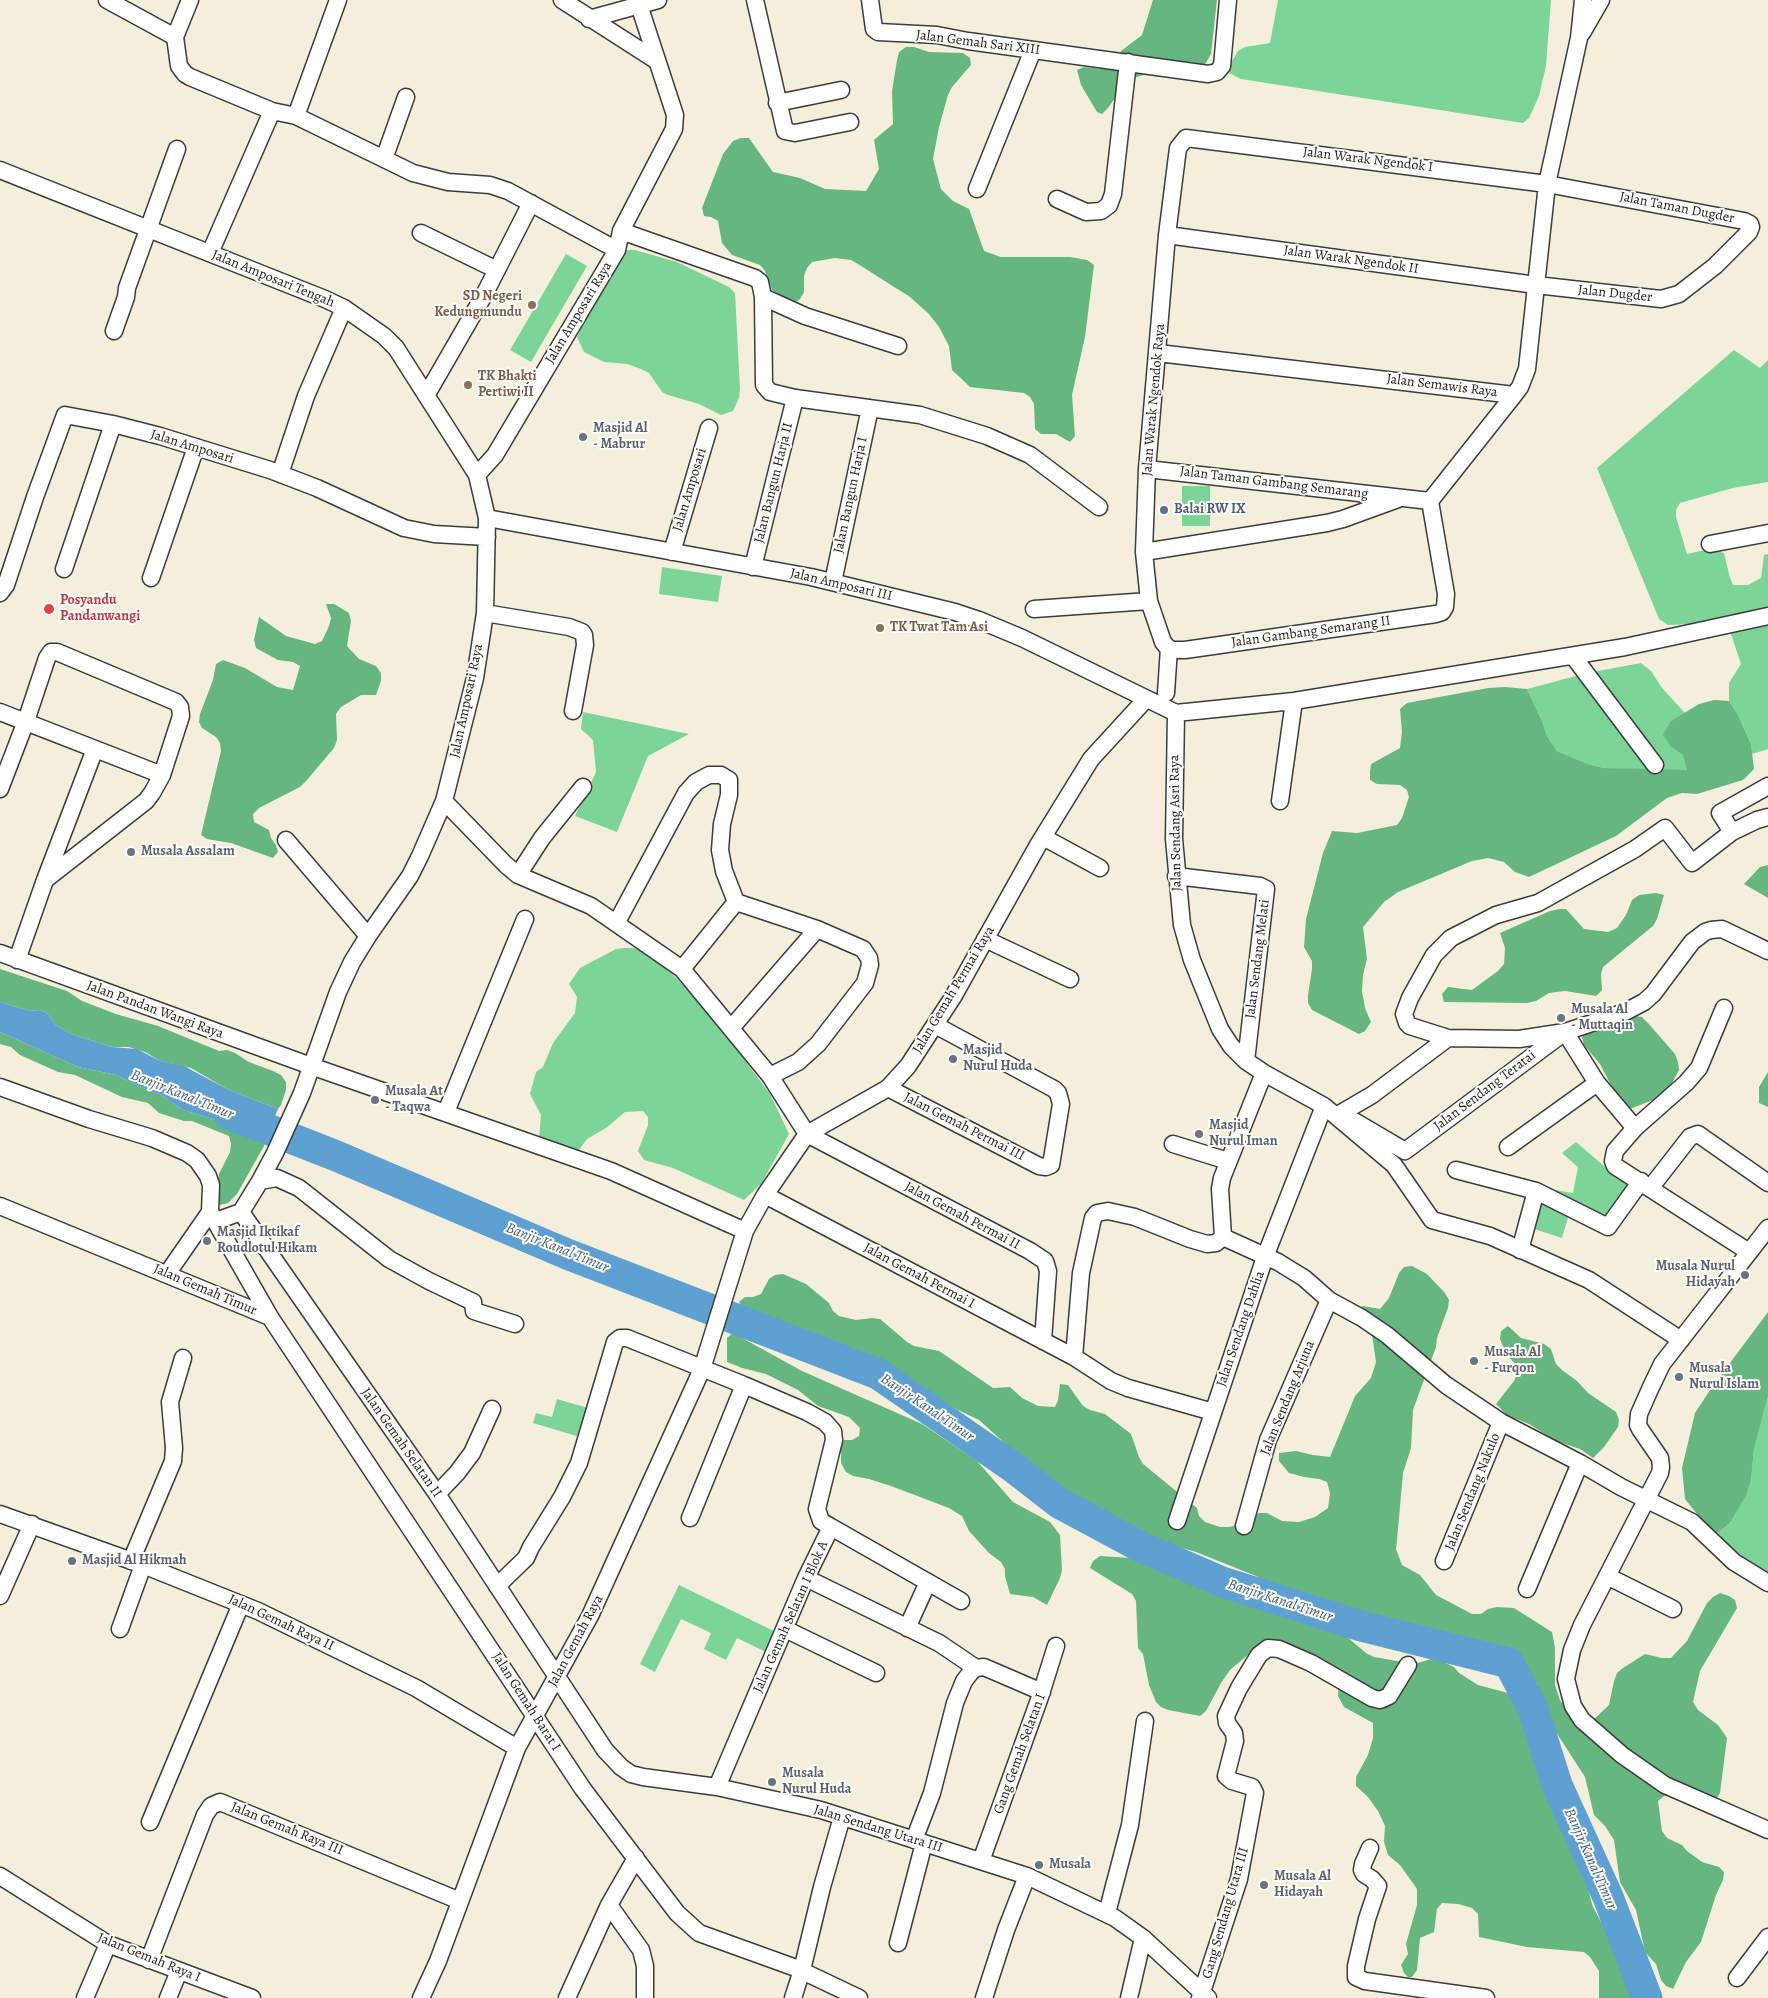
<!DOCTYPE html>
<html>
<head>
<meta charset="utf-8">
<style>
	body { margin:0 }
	canvas { display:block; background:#f4efdc }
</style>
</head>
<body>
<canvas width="1768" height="1998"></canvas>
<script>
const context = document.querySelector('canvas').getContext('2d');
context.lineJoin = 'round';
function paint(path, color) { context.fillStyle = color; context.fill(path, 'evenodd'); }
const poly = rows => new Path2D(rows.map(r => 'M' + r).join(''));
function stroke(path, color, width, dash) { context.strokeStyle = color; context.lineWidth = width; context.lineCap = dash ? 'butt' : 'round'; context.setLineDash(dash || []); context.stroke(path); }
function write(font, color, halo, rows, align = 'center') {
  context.font = font + ' Alegreya,serif'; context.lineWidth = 4; context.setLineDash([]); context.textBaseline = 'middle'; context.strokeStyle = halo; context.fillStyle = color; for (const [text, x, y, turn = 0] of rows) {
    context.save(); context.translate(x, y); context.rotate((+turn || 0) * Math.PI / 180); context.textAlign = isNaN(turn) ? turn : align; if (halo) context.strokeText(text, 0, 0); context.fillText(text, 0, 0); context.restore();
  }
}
paint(poly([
	[1278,0,1551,0,1546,66,1539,96,1529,118,1523,123,1241,79,1227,72,1230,64,1238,51,1245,47,1270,43],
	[627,250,635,250,677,262,729,287,735,293,740,389,739,398,733,411,721,415,699,404,668,395,662,392,649,373,641,369,627,364,604,362,584,352,577,337,588,315],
	[566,254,587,266,531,362,510,350],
	[1734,350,1760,368,1768,360,1768,482,1733,488,1680,503,1676,510,1676,517,1687,554,1710,549,1724,553,1730,578,1733,585,1748,585,1761,578,1764,555,1768,554,1768,749,1752,754,1751,744,1738,715,1729,701,1729,683,1741,664,1726,619,1692,624,1668,625,1659,619,1597,468],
	[1182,486,1210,486,1210,526,1182,526],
	[662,567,722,576,718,602,659,594],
	[1641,663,1651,671,1662,688,1685,713,1671,721,1671,747,1684,755,1687,770,1672,771,1604,768,1588,764,1557,751,1547,736,1542,721,1527,689,1587,673],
	[583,712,689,734,648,756,617,832,575,816,596,772,593,740,581,729],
	[624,948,634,948,642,951,665,966,711,1015,770,1094,789,1134,761,1184,744,1200,673,1168,644,1160,638,1151,648,1125,648,1117,643,1111,625,1112,606,1128,587,1139,578,1151,539,1138,541,1115,530,1094,536,1072,543,1067,553,1043,575,1013,577,997,569,984,580,968,616,949],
	[1576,1142,1604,1166,1633,1185,1615,1225,1569,1214,1562,1238,1528,1227,1537,1200,1555,1190,1573,1193,1578,1167,1562,1153],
	[1768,1397,1768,1575,1755,1567,1725,1542,1718,1533,1730,1523,1746,1496,1751,1481,1754,1449],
	[557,1399,588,1408,580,1437,533,1423,536,1413,552,1417],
	[679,1585,776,1632,766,1652,737,1638,726,1660,704,1649,711,1633,681,1619,655,1672,640,1664]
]), '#7dd498');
paint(poly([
	[1153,0,1217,0,1211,54,1203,68,1149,73,1134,78,1122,88,1108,108,1102,114,1097,112,1081,85,1077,70,1084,67,1100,69,1116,66,1121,51,1142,35],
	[906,47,914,47,929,52,963,53,970,58,971,65,952,87,948,95,939,127,933,159,941,189,953,201,969,209,984,251,1001,257,1070,257,1087,260,1094,265,1085,337,1072,395,1075,436,1070,442,1056,434,1041,434,1035,429,1034,404,1030,397,1024,393,970,387,952,370,949,346,939,327,929,314,910,297,858,264,851,260,835,258,812,262,807,268,804,276,804,292,800,299,795,303,772,290,765,271,760,265,732,255,722,243,718,221,711,217,704,216,702,208,723,154,733,141,741,138,749,138,773,172,800,178,825,189,866,191,879,169,874,140,893,124,892,91,897,60,899,52],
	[326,604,334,604,349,613,351,621,347,646,359,659,376,666,381,673,381,681,376,695,361,695,341,707,336,714,337,740,334,748,306,781,300,787,259,808,253,814,254,822,269,830,271,838,276,845,278,852,273,858,231,843,207,839,201,835,221,751,220,743,216,737,202,728,199,722,200,714,213,680,216,664,223,660,245,668,277,687,293,690,300,666,293,662,278,660,256,648,254,640,259,617,286,636,315,644,322,641,329,626,331,618],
	[1505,687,1527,689,1542,721,1547,736,1557,751,1588,764,1604,768,1687,770,1683,755,1671,747,1663,735,1671,721,1699,704,1714,700,1729,701,1738,715,1751,744,1754,769,1743,780,1697,794,1682,793,1667,798,1616,836,1529,877,1515,872,1504,862,1488,858,1472,861,1398,892,1384,902,1363,927,1367,959,1363,975,1362,991,1365,1008,1371,1022,1365,1031,1359,1034,1312,1010,1308,1003,1308,995,1312,969,1312,961,1304,947,1306,919,1323,853,1332,831,1357,833,1397,825,1402,818,1409,797,1407,790,1400,785,1377,784,1370,780,1370,772,1371,764,1400,748,1402,732,1400,709,1407,703,1488,688],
	[1768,865,1768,898,1744,884,1760,867],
	[1656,893,1664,895,1657,919,1653,926,1603,967,1601,974,1602,990,1596,996,1565,991,1549,993,1536,1001,1527,1003,1444,1002,1442,994,1448,987,1472,990,1498,971,1504,964,1505,948,1500,933,1550,911,1559,909,1566,909,1584,929,1608,932,1617,928,1626,915,1632,900,1639,895],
	[0,969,67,991,82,1001,116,1014,158,1026,219,1051,227,1050,235,1053,249,1062,273,1071,281,1075,286,1082,286,1090,281,1105,278,1109,227,1089,191,1068,160,1061,145,1052,129,1047,112,1047,71,1034,56,1025,46,1012,38,1010,30,1011,0,1002],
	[1634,1016,1642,1017,1648,1023,1675,1054,1678,1062,1679,1070,1671,1085,1653,1100,1630,1109,1618,1099,1600,1064,1584,1045,1582,1037,1588,1031],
	[0,1032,78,1067,116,1075,152,1092,160,1094,183,1110,243,1128,249,1134,265,1139,264,1146,237,1194,228,1203,220,1205,216,1203,215,1199,219,1174,230,1152,231,1144,229,1136,192,1121,184,1121,159,1113,148,1103,122,1097,75,1075,58,1072,20,1055,11,1047,0,1044],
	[1768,1072,1768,1107,1759,1103,1759,1087],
	[1412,1266,1427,1274,1445,1293,1449,1300,1448,1308,1437,1338,1436,1347,1413,1410,1411,1448,1403,1473,1397,1540,1396,1549,1402,1565,1420,1575,1436,1595,1472,1614,1481,1614,1488,1609,1497,1607,1514,1608,1552,1632,1555,1648,1555,1685,1560,1700,1574,1721,1591,1722,1609,1705,1614,1681,1617,1673,1623,1668,1645,1654,1662,1658,1671,1658,1687,1641,1707,1603,1713,1597,1720,1593,1729,1596,1735,1600,1737,1608,1700,1671,1693,1702,1698,1710,1718,1725,1727,1738,1720,1793,1716,1799,1664,1796,1658,1801,1662,1831,1667,1838,1682,1845,1687,1851,1702,1862,1719,1867,1724,1872,1723,1880,1716,1895,1701,1942,1686,1962,1673,1989,1666,1986,1661,1980,1656,1964,1645,1952,1636,1910,1620,1882,1614,1840,1605,1826,1594,1815,1585,1777,1554,1729,1537,1683,1515,1661,1486,1648,1425,1631,1373,1620,1315,1598,1269,1585,1256,1576,1196,1552,1144,1537,1040,1475,979,1420,956,1409,886,1365,816,1340,796,1326,743,1309,739,1302,745,1297,753,1297,761,1294,769,1279,775,1275,783,1274,806,1284,829,1303,833,1311,839,1316,856,1320,872,1318,880,1319,907,1342,914,1346,939,1351,993,1388,1010,1387,1022,1398,1038,1406,1055,1407,1058,1400,1060,1384,1068,1385,1083,1406,1090,1410,1105,1414,1131,1434,1139,1457,1143,1464,1197,1508,1199,1516,1205,1522,1220,1527,1229,1527,1246,1523,1259,1513,1267,1513,1282,1521,1299,1522,1315,1517,1328,1508,1330,1493,1327,1482,1319,1479,1304,1477,1289,1473,1279,1461,1279,1453,1296,1451,1313,1455,1330,1457,1355,1396,1371,1378,1376,1362,1372,1334,1355,1310,1363,1306,1380,1309,1389,1298,1399,1273,1404,1267],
	[1768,1312,1768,1397,1754,1449,1751,1481,1746,1496,1730,1523,1718,1533,1705,1524,1685,1499,1682,1468,1695,1413,1712,1387],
	[1508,1326,1521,1338,1544,1344,1551,1349,1556,1364,1562,1370,1577,1381,1588,1393,1616,1412,1619,1420,1618,1427,1604,1447,1593,1458,1580,1449,1556,1441,1529,1424,1507,1415,1496,1404,1514,1381,1517,1374,1517,1366,1506,1354,1500,1339,1501,1331],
	[733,1333,802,1371,922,1424,977,1461,1013,1502,1050,1522,1060,1535,1062,1570,1060,1578,1047,1605,1033,1597,1010,1594,1005,1576,1005,1569,1001,1562,989,1553,969,1531,962,1516,949,1508,891,1486,869,1479,853,1476,846,1472,841,1463,841,1447,844,1440,852,1440,859,1436,860,1428,849,1417,818,1406,798,1390,766,1374,742,1368,727,1362,727,1338],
	[1100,1556,1149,1559,1164,1567,1223,1590,1268,1606,1283,1609,1340,1631,1366,1653,1374,1657,1414,1664,1431,1659,1440,1660,1454,1667,1459,1673,1478,1685,1512,1694,1517,1702,1530,1746,1541,1768,1552,1799,1573,1837,1593,1907,1619,1955,1632,1992,1636,1998,1599,1998,1599,1971,1590,1957,1584,1952,1527,1947,1479,1937,1478,1914,1472,1908,1458,1904,1442,1903,1437,1909,1434,1932,1420,1938,1417,1970,1412,1977,1408,1977,1404,1973,1401,1965,1408,1954,1406,1944,1417,1905,1417,1889,1400,1865,1388,1855,1384,1842,1385,1826,1378,1811,1368,1797,1356,1786,1356,1777,1368,1755,1373,1738,1373,1723,1344,1707,1338,1696,1339,1678,1262,1643,1230,1670,1221,1683,1206,1711,1200,1716,1168,1710,1161,1707,1156,1702,1149,1685,1143,1654,1138,1648,1136,1601,1132,1594,1090,1568,1093,1561]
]), '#66b680');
paint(poly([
	[0,1002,30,1011,38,1010,46,1012,56,1025,71,1034,112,1047,137,1049,160,1061,184,1066,227,1089,278,1109,265,1139,249,1134,243,1128,183,1110,160,1094,152,1092,116,1075,78,1067,0,1032]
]), '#5fa0d2');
stroke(poly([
	[229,1114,334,1155,567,1254,878,1374,1014,1468,1059,1503,1141,1547,1222,1582,1361,1626,1509,1663,1533,1709,1557,1785,1608,1897,1647,1998]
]), '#5fa0d2', 31);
const minor = poly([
	[107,0,175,37,179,66,185,74,190,77,272,111,296,116,413,173,448,182,490,185,508,191,617,250],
	[562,0,657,61],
	[755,0,785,131,795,133,850,122],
	[870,0,874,29,878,32,937,35,968,41,1208,74,1217,72,1222,66,1228,0],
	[589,19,658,0],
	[1582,33,1601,0],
	[175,37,190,0],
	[777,103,841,90],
	[296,116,338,0],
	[384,159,406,97],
	[0,170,325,299,344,308,384,336,396,348,477,475],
	[977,189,1033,50],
	[1057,199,1086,212,1101,211,1109,205,1113,194,1128,62],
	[621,231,755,278,760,282,763,297,764,385,770,392,795,398,920,415,987,436,1030,455,1099,507],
	[421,233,497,270],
	[1167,235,1536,285,1661,299,1679,294,1715,266,1749,232,1751,227,1750,224,1744,221,1547,184,1186,138,1178,148,1167,235,1147,469,1144,552,1149,601,1163,642,1167,647,1172,650,1185,650,1436,614,1442,612,1445,607,1446,594,1430,501,1514,395],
	[210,253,272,111],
	[763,297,805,316,898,346],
	[114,331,126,297,127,288,177,149],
	[1158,353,1514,395,1520,387,1527,369,1547,184,1579,38,1583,0],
	[427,394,483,297,531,203],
	[1147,469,1430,501],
	[280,474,306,396,344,308],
	[487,518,811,577,955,612,979,620,1022,638,1176,713],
	[1710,544,1768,533],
	[672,552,709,428],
	[1144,552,1327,523,1343,519,1398,499],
	[753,567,795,398],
	[64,569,113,424],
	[151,578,196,447],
	[833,582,870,408],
	[0,593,6,585,35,497,65,415,113,424,160,436,270,470,317,488,404,528,434,534,487,537],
	[1034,609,1149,601],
	[485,613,569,627,582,632,584,635,585,645,573,711],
	[1573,656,1655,765],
	[1166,693,1169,648],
	[0,712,162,775],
	[1176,713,1174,839,1182,925,1192,960,1220,1029,1231,1046,1246,1061,1264,1073,1324,1106,1394,1165,1432,1220,1490,1236,1589,1280,1681,1340],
	[1176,713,1294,701,1625,647,1768,616],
	[0,789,26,721,47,658,51,652,57,652,176,702,180,707,181,716,162,775,152,793,146,801,45,880,17,960],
	[444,801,506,865,518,875,591,906,682,969,770,1076,807,1134,1030,1251,1045,1261,1048,1271,1043,1341],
	[1280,801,1294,701],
	[1732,832,1720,813,1768,786],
	[1043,837,1100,868],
	[286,840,368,936],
	[518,875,542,838,583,787],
	[1176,876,1260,886,1266,889,1246,1061],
	[45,880,95,749],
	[736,902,817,929,863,949,869,958,870,965,865,983,818,1044,798,1062,770,1076],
	[617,922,686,793,696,782,709,775,721,775,729,780,729,795,722,824,720,850,724,871,736,902],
	[985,939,1070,979],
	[0,953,311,1066,611,1171,745,1231],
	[682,969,736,902],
	[1724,1008,1699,1068,1686,1083,1635,1128,1615,1151,1613,1161,1615,1166,1749,1252],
	[732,1027,817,929],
	[1448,1038,1410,1026,1407,1023,1404,1014,1410,998,1434,955,1451,938,1496,915,1538,903,1635,849,1665,828,1692,863,1732,832,1757,820,1768,817],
	[0,1087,89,1119,152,1138,187,1153,197,1160,208,1176,211,1185,210,1212,270,1317,583,1789,677,1913,699,1933,796,1968,859,1998],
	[888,1088,1039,1166,1046,1167,1051,1165,1061,1104,1058,1093,1054,1089,935,1025],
	[446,1112,525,919],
	[1336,1116,1372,1095,1448,1038,1519,1039,1565,1032,1597,1083,1635,1128],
	[1354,1121,1405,1151,1565,1032,1625,1012,1644,1002,1653,994,1692,942,1705,932,1711,930,1722,929,1768,951],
	[1173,1144,1228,1161],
	[1508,1147,1597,1083],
	[1456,1170,1536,1191,1608,1227,1641,1181],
	[260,1181,277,1178,299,1188,389,1259,429,1281,473,1302,474,1311,515,1324],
	[1651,1187,1690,1137,1698,1134,1768,1183],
	[765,1195,1074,1357,1111,1381,1128,1388,1213,1412],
	[0,1206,270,1317],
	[241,1212,437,1494,605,1750,621,1767,631,1774,643,1777,717,1787,821,1810,1027,1876,1115,1918,1143,1938,1208,1998],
	[216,1221,241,1212,260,1181,275,1153,302,1093,338,992,352,962,368,936,410,876,420,856,444,801,475,678,485,613,487,518,477,475,495,455,617,250,621,231,674,129,675,115,639,5],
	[1768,1228,1662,1364,1651,1387,1639,1414,1638,1425,1640,1429,1660,1458,1661,1467,1660,1473,1582,1625,1572,1650,1566,1679,1573,1706,1582,1720,1622,1755,1665,1785,1768,1830],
	[1223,1237,1278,1262,1304,1278,1329,1300,1362,1318,1387,1335,1446,1385,1501,1422,1580,1463,1621,1487,1692,1522,1734,1562,1768,1583],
	[1223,1237,1220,1189,1222,1178,1264,1073],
	[1520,1250,1536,1191],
	[167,1274,210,1212],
	[1074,1357,1081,1273,1093,1218,1097,1213,1108,1211,1135,1217,1190,1239,1207,1244,1216,1243,1223,1237],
	[437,1494,457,1473,472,1453,492,1409],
	[0,1514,143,1565,258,1611,416,1688,517,1748],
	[690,1518,744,1385],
	[1177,1521,1265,1257,1324,1106],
	[1244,1526,1268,1440,1329,1300],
	[831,1527,961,1601],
	[131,1561,173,1461,174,1448,170,1402,183,1358],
	[1444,1561,1501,1422],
	[1607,1576,1673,1609],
	[806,1578,939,1643,976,1668],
	[497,1586,526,1558,531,1547,562,1497,579,1463,615,1342,620,1338,627,1338,744,1385,807,1412,825,1422,833,1431,834,1440,817,1509,821,1521,831,1527,806,1578,717,1787],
	[1527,1589,1580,1463],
	[0,1596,32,1524],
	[907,1628,928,1582],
	[120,1629,143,1565],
	[785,1629,876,1673],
	[150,1822,241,1604],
	[914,1840,932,1793,955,1703,964,1681,971,1672,976,1668,984,1667,1042,1692],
	[1370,1848,1363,1864,1362,1870,1364,1874,1372,1879,1378,1886,1367,1919,1356,1966,1356,1977,1365,1981,1486,1998],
	[981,1861,1040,1697,1056,1646],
	[0,1876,108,1944,252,1998],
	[609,1905,641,1950,645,1966,645,1998],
	[1107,1913,1130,1825,1145,1721],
	[898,1943,924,1843],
	[149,1960,205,1815,211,1806,220,1802,460,1901],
	[1737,1978,1768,1937],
	[85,1998,108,1944],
	[168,1998,179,1971],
	[421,1998,438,1961,517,1748,590,1616,702,1369,745,1231,765,1195,807,1134,888,1088,908,1066,953,997,1038,845,1091,759,1146,699],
	[567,1998,609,1905,636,1858],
	[793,1998,802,1970,822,1887,842,1817],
	[984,1998,1006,1930,1027,1876],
	[1129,1998,1143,1938],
	[1200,1998,1239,1879,1255,1793,1252,1787,1232,1781,1226,1776,1235,1741,1234,1733,1227,1723,1226,1716,1239,1688,1259,1655,1268,1648,1279,1649,1311,1663,1372,1698,1380,1700,1389,1696,1408,1665]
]);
stroke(minor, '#3c3c39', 19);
stroke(minor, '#fff', 16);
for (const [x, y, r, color] of [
	[532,305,5,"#8d6e63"],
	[468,385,5,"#8d6e63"],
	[583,437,5,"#6b7280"],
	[1164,510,5,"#5c6f8a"],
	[49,609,6,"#e0444e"],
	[880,628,5,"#8d6e63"],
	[131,852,5,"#6b7280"],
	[1561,1018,5,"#6b7280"],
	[953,1059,5,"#6b7280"],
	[375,1100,5,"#6b7280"],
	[1199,1134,5,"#6b7280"],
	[207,1241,5,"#6b7280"],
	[1745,1275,5,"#6b7280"],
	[1474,1361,5,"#6b7280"],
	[1679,1377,5,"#6b7280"],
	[72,1561,5,"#6b7280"],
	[772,1782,5,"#6b7280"],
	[1039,1865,5,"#6b7280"],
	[1264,1885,5,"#6b7280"]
]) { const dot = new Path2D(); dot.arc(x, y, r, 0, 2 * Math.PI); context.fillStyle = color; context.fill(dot); stroke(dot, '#fdfcf7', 2); }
write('14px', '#1c1c1c', '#fdfcf7', [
	["Jalan Gemah Sari XIII",978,43,7],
	["Jalan Warak Ngendok I",1368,160,7],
	["Jalan Taman Dugder",1677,208,11],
	["Jalan Warak Ngendok II",1351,260,8],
	["Jalan Amposari Tengah",273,279,22],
	["Jalan Dugder",1615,294,6],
	["Jalan Amposari Raya",579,313,-59],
	["Jalan Semawis Raya",1442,386,7],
	["Jalan Warak Ngendok Raya",1154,400,-85],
	["Jalan Amposari",192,447,17],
	["Jalan Bangun Harja II",774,483,-76],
	["Jalan Taman Gambang Semarang",1274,483,7],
	["Jalan Amposari",690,490,-73],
	["Jalan Bangun Harja I",851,495,-78],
	["Jalan Amposari III",841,585,13],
	["Jalan Gambang Semarang II",1311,632,-8],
	["Jalan Amposari Raya",467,701,-78],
	["Jalan Sendang Asri Raya",1176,823,-91],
	["Jalan Sendang Melati",1258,959,-83],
	["Jalan Gemah Permai Raya",954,990,-59],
	["Jalan Pandan Wangi Raya",155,1010,20],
	["Jalan Sendang Teratai",1485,1091,-37],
	["Jalan Gemah Permai III",964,1127,27],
	["Jalan Gemah Permai II",962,1216,28],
	["Jalan Gemah Permai I",919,1276,28],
	["Jalan Gemah Timur",205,1290,23],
	["Jalan Sendang Dahlia",1241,1329,-71],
	["Jalan Sendang Arjuna",1288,1398,-68],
	["Jalan Gemah Selatan II",401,1443,55],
	["Jalan Sendang Nakulo",1473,1492,-68],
	["Jalan Gemah Selatan I Blok A",791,1617,-66],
	["Jalan Gemah Raya II",281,1623,25],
	["Jalan Gemah Raya",576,1641,-62],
	["Jalan Gemah Barat I",526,1702,57],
	["Gang Gemah Selatan I",1020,1754,-70],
	["Jalan Gemah Raya III",287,1829,22],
	["Jalan Sendang Utara III",878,1829,17],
	["Gang Sendang Utara III",1226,1913,-74],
	["Jalan Gemah Raya I",149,1958,22]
]);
write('bold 14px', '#785e54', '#fdfcf7', [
	["SD Negeri",522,297,"right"],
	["Kedungmundu",522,313,"right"],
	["TK Bhakti",478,377],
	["Pertiwi II",478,393],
	["TK Twat Tam Asi",890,628]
], 'left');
write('bold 14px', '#5b616d', '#fdfcf7', [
	["Masjid Al",593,429],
	["- Mabrur",593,445],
	["Musala Assalam",141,852],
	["Musala Al",1571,1010],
	["- Muttaqin",1571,1026],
	["Masjid",963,1051],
	["Nurul Huda",963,1067],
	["Musala At",385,1092],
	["- Taqwa",385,1108],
	["Masjid",1209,1126],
	["Nurul Iman",1209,1142],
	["Masjid Iktikaf",217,1233],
	["Roudlotul Hikam",217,1249],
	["Musala Nurul",1735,1267,"right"],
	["Hidayah",1735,1283,"right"],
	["Musala Al",1484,1353],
	["- Furqon",1484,1369],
	["Musala",1689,1369],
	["Nurul Islam",1689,1385],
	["Masjid Al Hikmah",82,1561],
	["Musala",782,1774],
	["Nurul Huda",782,1790],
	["Musala",1049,1865],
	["Musala Al",1274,1877],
	["Hidayah",1274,1893]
], 'left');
write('bold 14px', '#4e5e75', '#fdfcf7', [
	["Balai RW IX",1174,510]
], 'left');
write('bold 14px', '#be3a42', '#fdfcf7', [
	["Posyandu",60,601],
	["Pandanwangi",60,617]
], 'left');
write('italic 15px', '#3e5e77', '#fdfcf7', [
	["Banjir Kanal Timur",182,1095,22],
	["Banjir Kanal Timur",557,1248,22],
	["Banjir Kanal Timur",927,1408,34],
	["Banjir Kanal Timur",1280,1601,18],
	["Banjir Kanal Timur",1590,1859,66]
]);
</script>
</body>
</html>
